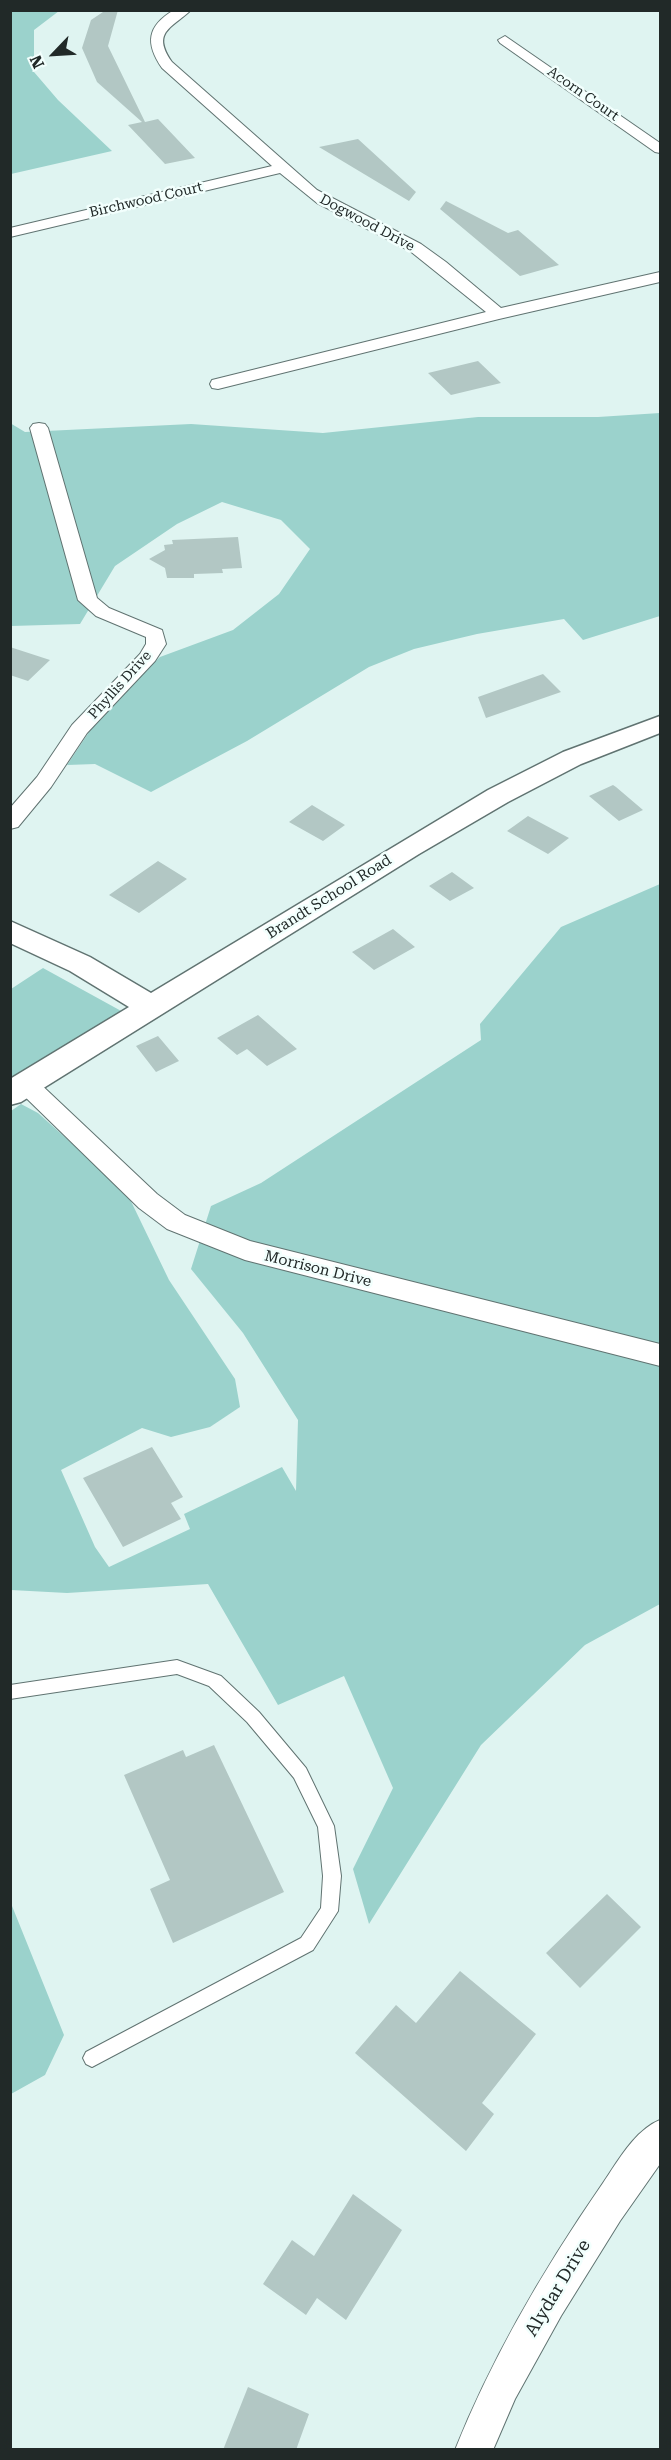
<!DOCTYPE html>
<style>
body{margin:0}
#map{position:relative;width:671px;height:2460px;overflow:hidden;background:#dff4f1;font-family:"Roboto Serif",serif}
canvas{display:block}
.frame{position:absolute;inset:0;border:12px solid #212928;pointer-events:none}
.north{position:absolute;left:24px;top:24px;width:60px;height:60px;-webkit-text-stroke:4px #f2fffd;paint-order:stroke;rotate:245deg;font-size:16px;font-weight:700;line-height:24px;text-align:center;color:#212928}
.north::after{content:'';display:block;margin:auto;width:21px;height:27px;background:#212928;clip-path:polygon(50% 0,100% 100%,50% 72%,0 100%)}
</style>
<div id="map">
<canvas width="671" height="2460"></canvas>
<div class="frame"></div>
<div class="north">N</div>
</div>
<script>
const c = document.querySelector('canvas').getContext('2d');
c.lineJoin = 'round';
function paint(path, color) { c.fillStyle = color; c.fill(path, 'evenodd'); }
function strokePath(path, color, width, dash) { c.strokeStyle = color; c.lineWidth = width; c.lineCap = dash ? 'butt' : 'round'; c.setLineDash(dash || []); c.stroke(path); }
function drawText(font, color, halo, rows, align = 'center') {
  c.font = font + ' "Roboto Serif",serif'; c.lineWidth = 5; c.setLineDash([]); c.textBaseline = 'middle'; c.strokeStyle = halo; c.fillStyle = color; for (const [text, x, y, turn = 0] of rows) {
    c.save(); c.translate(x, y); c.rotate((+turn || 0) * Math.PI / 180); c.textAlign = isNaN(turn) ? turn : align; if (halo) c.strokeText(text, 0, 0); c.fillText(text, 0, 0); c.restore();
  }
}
paint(new Path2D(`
 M10,11H59L34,30V72L58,100L112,151L11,174Z
 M660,413V616L583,640L564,619L477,634L414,649L369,667L247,741L151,792L95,764L67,765L103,711L160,657L233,630L279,594L310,549L281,520L222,502L177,524L115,566L80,624L11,626L10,423L25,432L191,424L323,433L478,417H598Z
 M660,884V1604L585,1645L481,1745L369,1924L353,1869L393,1788L344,1676L278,1705L208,1584L67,1593L11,1590V1111L21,1104L38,1113L127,1193L169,1280L235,1379L240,1407L210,1427L171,1437L142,1428L61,1470L95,1547L109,1567L190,1529L184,1514L282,1467L296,1491L298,1420L243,1333L191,1269L211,1206L261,1183L481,1040L480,1024L561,927Z
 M43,968L123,1012L11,1078V989Z
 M10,1901L64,2035L45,2075L11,2094Z`), '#9bd2cc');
paint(new Path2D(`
 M106,10H118L108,46L145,122L158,119L195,158L165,164L128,125L142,122L97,82L82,48L91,20Z
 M358,139L416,192L409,201L319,147Z
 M446,201L508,233L518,230L559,265L520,276L440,209Z
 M478,361L501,383L451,395L428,373Z
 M238,537L242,568L222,569L223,573L194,574V578H167L165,568L149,559L165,550L164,545L173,544L172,540Z
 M10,647L50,660L28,681L10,675Z
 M543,674L561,692L486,718L478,697Z
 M613,785L616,787L643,810L619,821L589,796Z
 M312,805L345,825L323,841L289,822Z
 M528,816L569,838L548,854L507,831Z
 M158,861L187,879L139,913L109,895Z
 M452,872L474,888L450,901L429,886Z
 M393,929L415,947L374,970L352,952Z
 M258,1015L297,1049L267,1066L247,1049L237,1055L217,1038Z
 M158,1036L179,1061L156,1072L136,1046Z
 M152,1447L183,1497L171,1503L181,1519L123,1547L83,1478Z
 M214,1745L284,1892L173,1943L150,1889L170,1880L124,1775L183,1750L186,1757Z
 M607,1894L641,1927L580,1988L546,1953Z
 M460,1971L536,2034L482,2103L494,2114L466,2151L355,2053L396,2005L416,2023Z
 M353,2194L402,2230L346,2320L317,2298L306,2315L263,2284L292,2240L314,2256Z
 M248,2387L309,2414L296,2450H223Z`), '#b2c7c4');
const lane = new Path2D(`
 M177,1660L221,1676L259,1712L306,1768L334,1826L341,1876L338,1911L313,1950L92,2067L86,2064L83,2058L86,2052L301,1938L321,1908L323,1876L318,1827L294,1778L247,1722L209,1686L177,1674L10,1699V1685Z`);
const street = new Path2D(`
 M174,10H191C172,28 151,32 172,62L317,190L421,244L446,262L501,308L660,272V282L499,319L218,389L212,388L210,384L212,380L486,312L410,251L317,203L280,173L10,237V228L272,166L162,68C145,43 147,26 174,10Z
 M505,36L660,143V153L655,152L500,43L498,40Z
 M39,423L45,424L48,428L97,598L109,608L162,630L166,644L155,661L87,733L51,787L18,827L10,829V808L37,777L72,725L140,654L146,644V637L96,616L78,600L30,428L33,424Z
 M26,1075L34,1078L157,1194L185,1215L250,1241L660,1344V1366L245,1260L167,1229L139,1208L18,1090L14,1084L18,1078Z
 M660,2120V2164L620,2221L561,2316L515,2399L493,2450H455C493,2355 545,2267 603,2183C618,2161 635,2130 660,2120Z`);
const secondary = new Path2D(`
 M660,716V733L581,764L508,802L419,854L21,1102L10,1105V1079L129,1007L70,971L10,943V921L90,957L151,993L488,790L563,752Z`);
strokePath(lane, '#607371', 2);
strokePath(street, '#607371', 2);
strokePath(secondary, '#607371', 3);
paint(lane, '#fff');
paint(street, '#fff');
paint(secondary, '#fff');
drawText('14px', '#212928', '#f2fffd', [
 ["Acorn Court",583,94,35],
 ["Birchwood Court",146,200,-13],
 ["Dogwood Drive",367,223,28],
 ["Phyllis Drive",120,685,-48]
]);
drawText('15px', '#212928', '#f2fffd', [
 ["Brandt School Road",329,897,-32],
 ["Morrison Drive",318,1269,14]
]);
drawText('18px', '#212928', '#f2fffd', [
 ["Alydar Drive",558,2288,-59]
]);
</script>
